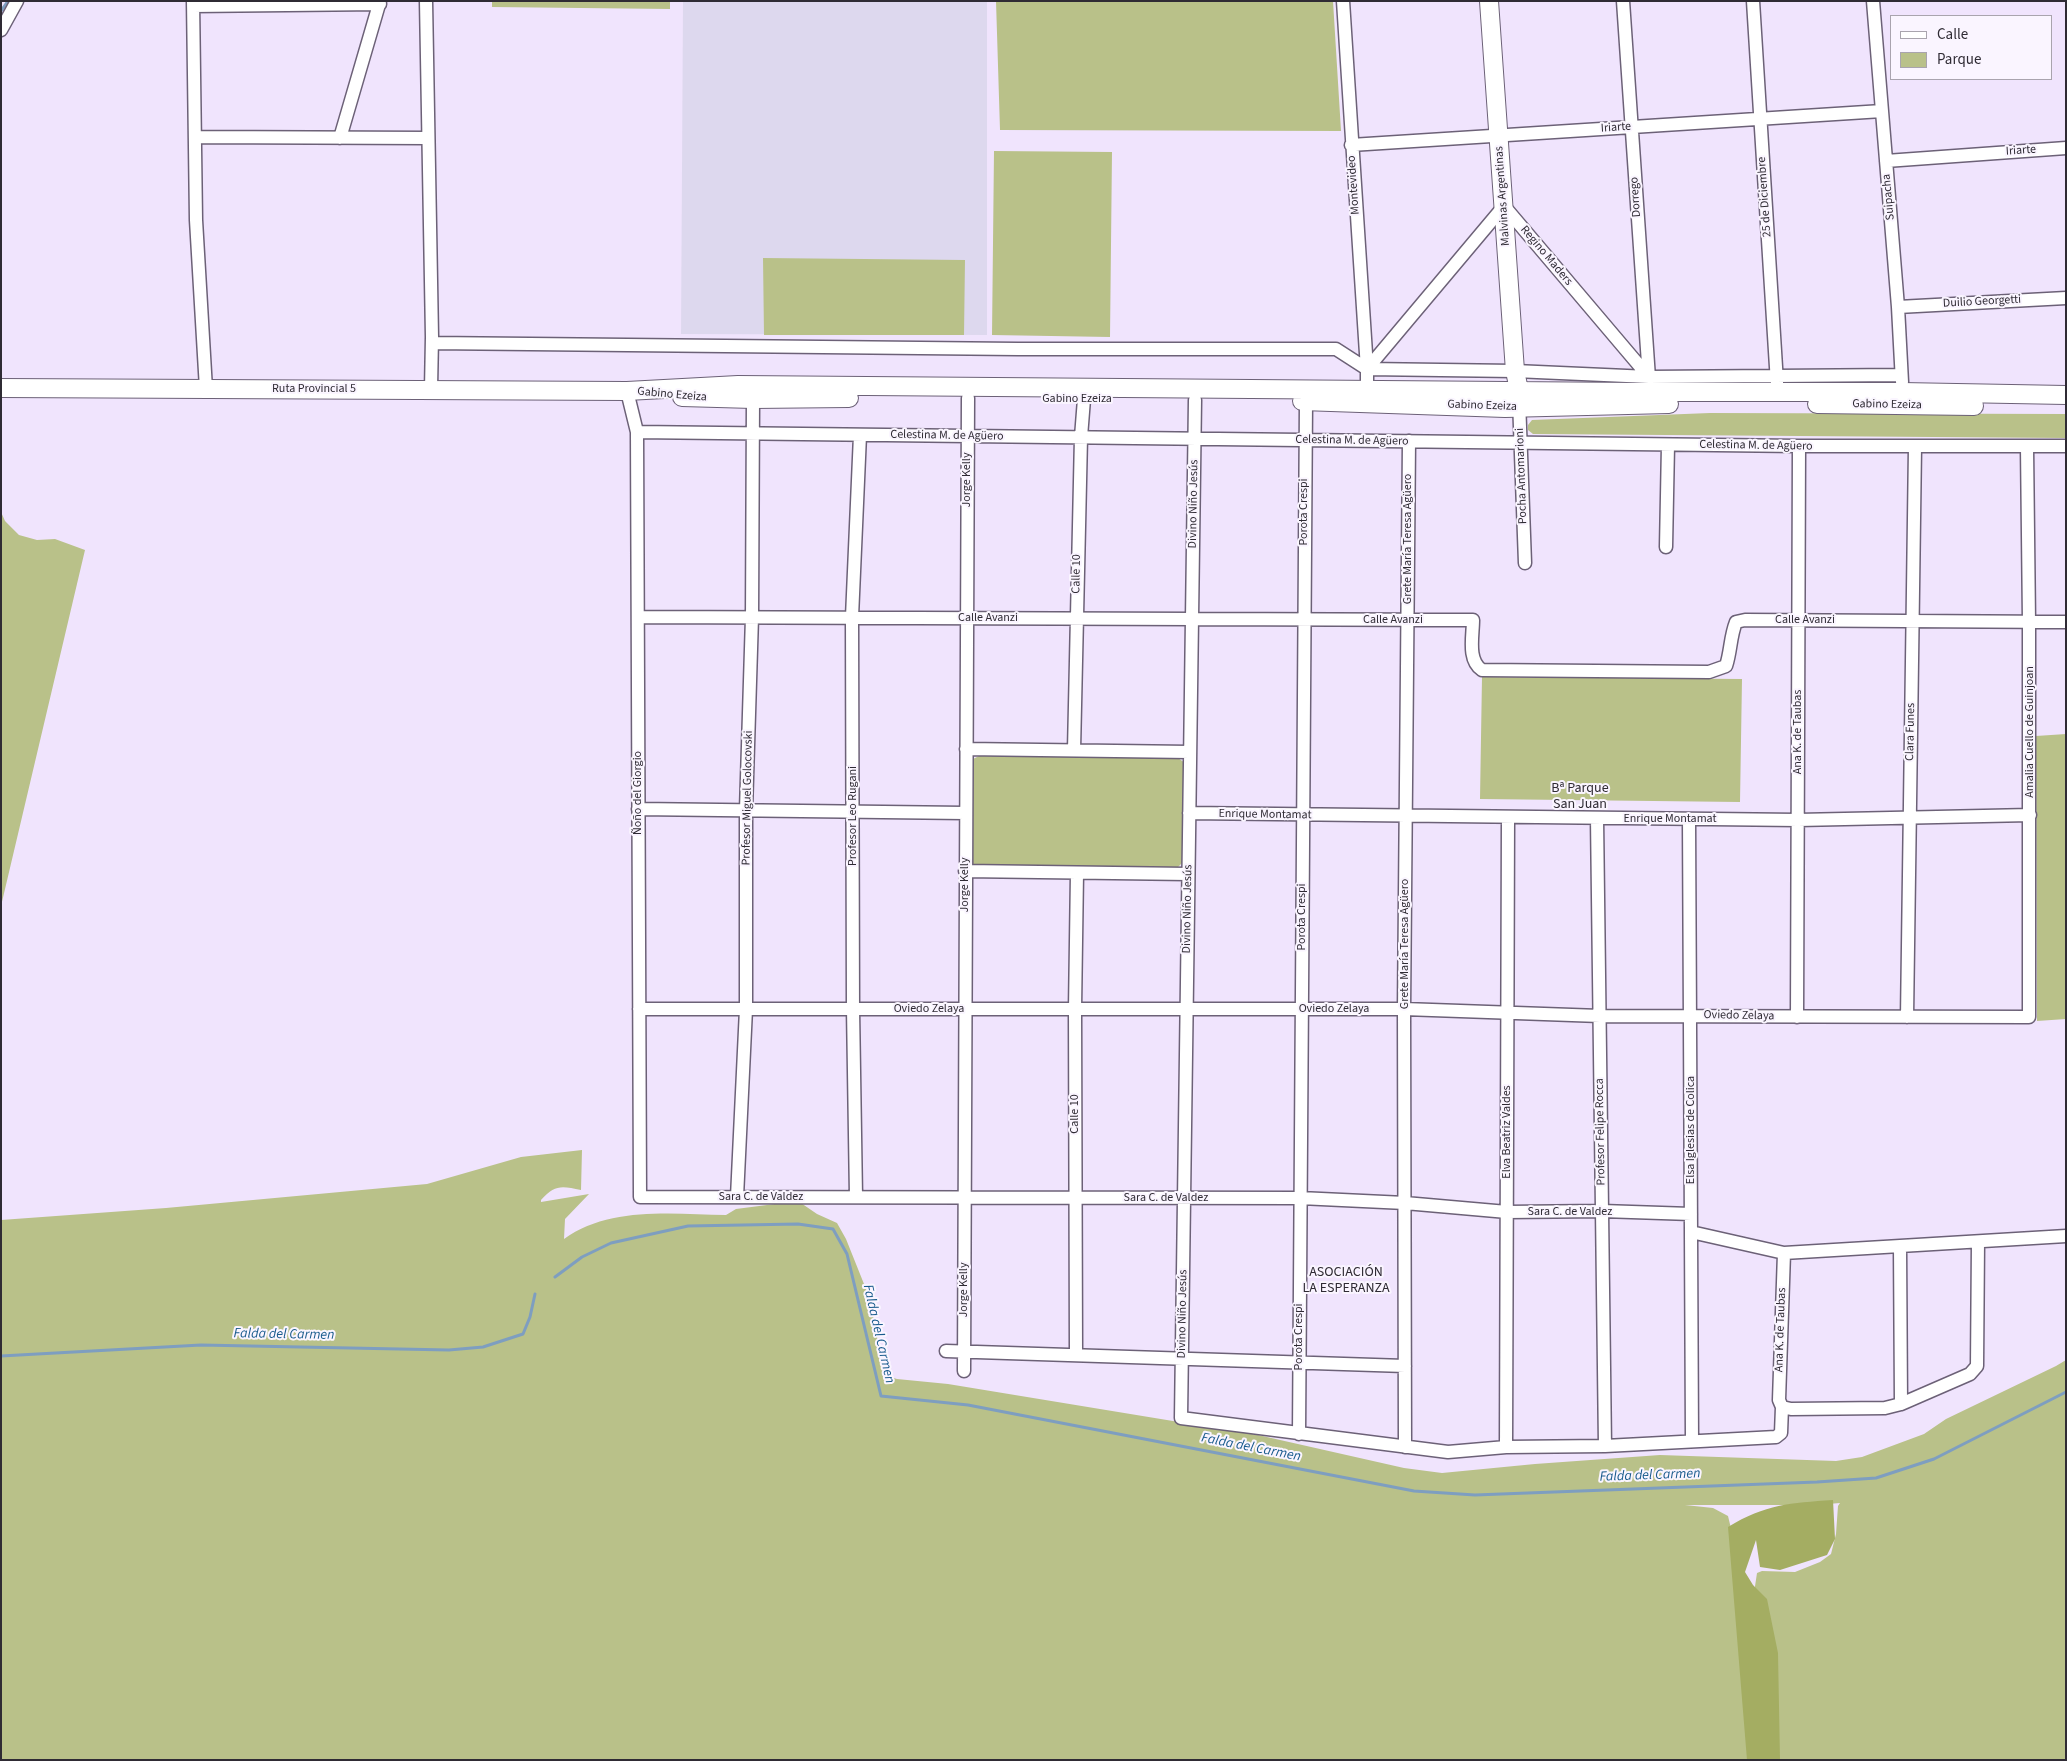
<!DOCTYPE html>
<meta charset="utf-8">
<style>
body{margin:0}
#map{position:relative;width:2067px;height:1761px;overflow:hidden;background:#f0e4fd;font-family:"Source Sans 3",sans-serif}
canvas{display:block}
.frame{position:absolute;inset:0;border:2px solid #2f2b34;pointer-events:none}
.legend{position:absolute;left:1890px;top:15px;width:162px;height:65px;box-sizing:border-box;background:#faf5ff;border:1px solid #a9a4ae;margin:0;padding:6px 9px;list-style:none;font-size:15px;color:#2f2b34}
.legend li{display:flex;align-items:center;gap:10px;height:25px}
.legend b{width:25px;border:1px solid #a9a4ae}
</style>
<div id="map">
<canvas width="2067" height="1761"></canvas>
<div class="frame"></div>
<ul class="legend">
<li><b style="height:6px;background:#fff"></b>Calle</li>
<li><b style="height:14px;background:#b9c189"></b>Parque</li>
</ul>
</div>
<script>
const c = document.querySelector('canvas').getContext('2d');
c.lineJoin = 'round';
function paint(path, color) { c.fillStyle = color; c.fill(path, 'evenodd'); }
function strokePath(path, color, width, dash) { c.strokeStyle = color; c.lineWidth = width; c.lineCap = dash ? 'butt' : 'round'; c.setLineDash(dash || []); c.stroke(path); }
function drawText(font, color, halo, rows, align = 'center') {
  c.font = font + ' "Source Sans 3",sans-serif'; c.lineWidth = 4; c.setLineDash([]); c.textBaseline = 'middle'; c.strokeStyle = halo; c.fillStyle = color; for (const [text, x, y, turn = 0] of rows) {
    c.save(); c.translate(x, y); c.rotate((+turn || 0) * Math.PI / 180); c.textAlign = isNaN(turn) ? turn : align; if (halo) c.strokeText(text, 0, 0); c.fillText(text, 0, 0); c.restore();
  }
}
paint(new Path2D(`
 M683,1H987V335L681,334Z`), '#ddd8ee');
paint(new Path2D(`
 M492,1H670V9L492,7Z
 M996,1H1333L1341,131L1000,130Z
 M994,151L1112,152L1110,337L992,335Z
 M763,258L965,260L964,335H764Z
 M1710,413L2066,414V438L1533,434L1528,430V425L1532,420Z
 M1,512L5,521L19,535L37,540L55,539L85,550L1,906Z
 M1482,677L1742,679L1740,802L1480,799Z
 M2066,734V1019L2037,1021L2036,736Z
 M979,756L1178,758L1185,763L1183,862L1177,868L976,866L972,863L970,765L973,759Z
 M582,1150L581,1190C562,1186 555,1184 541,1200V1202L589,1194L565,1219L564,1239C609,1206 673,1214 726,1215L736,1209L798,1201L817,1214L837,1223L846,1239L870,1299L884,1375L897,1379L948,1384L1258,1435L1404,1468L1442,1473L1535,1464L1660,1455L1836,1461L1862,1457L1924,1434L1946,1419L2056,1366L2066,1360V1760H1774L1754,1593L1757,1573L1762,1571L1795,1572L1820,1562L1831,1554L1836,1534L1838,1506L1840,1503L1816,1505H1685L1713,1508L1728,1516L1734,1541L1752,1760H1V1220L166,1208L427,1184L521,1157Z`), '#b9c189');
paint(new Path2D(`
 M1833,1500L1835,1539L1827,1555L1780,1570L1760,1567L1756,1540L1745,1572L1753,1585L1767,1599L1778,1653L1780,1760H1747L1728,1527C1766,1504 1790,1503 1833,1500Z`), '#a4ad62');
strokePath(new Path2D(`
 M1,11L8,1
 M555,1277L582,1257L611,1243L688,1226L798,1224L833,1229L847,1254L881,1396L968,1405L1414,1491L1475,1495L1817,1482L1876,1478L1934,1459L2066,1392
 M1,1356L201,1345L449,1350L483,1347L523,1334L530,1317L535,1294`), '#7e9ec0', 3);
const street = new Path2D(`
 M193,1L196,220L206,389
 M426,1L432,337L431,389
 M1343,1L1367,369V389
 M1623,1L1649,378
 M1753,1L1777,383
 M1873,1L1898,307L1902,382
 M193,6L380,4
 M1,30L17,1
 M195,137L428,138
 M340,138L380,1
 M1351,145L1882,111
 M1886,161L2066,148
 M1898,307L2066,298
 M432,343L1018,349H1336L1367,369L1515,371L1649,377L1901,375
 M1367,369L1504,206L1649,377
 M627,391L637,432L640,1197L1300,1198L1405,1203L1507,1212L1602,1211L1691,1214
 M1195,400L1181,1418L1448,1452L1506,1447L1605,1446L1776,1437L1781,1433L1782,1407L1779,1400L1784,1253
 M1519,400L1525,563
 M637,432L1799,446H2066
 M1666,547L1668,445
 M638,617L1473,620C1473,636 1467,660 1482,670L1709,672L1726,666C1731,651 1730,637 1736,622L1745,620L2066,622
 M966,749L1190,752
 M1074,750L1081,437L1084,399
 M638,809L965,813
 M1189,813L1798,820L2030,815
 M1597,818L1605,1446
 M1689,819L1692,1441
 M965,871L1188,874
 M639,1009H1404L1600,1016L2029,1017V622L2027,447
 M1797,1017L1799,446
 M1907,1017L1915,447
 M737,1197L746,1009V810L752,617L753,399
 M856,1197L853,1009L852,617L860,435
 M1691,1232L1784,1253L2066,1236
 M946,1351L1405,1366
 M1076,1355L1075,1009L1077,873
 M964,1371L968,398
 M1901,1404L1970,1374L1977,1366L1978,1242
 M1782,1407L1791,1409L1885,1408L1901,1404L1900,1246
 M1299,1434L1306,401
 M1405,1447L1404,1009L1409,441
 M1506,1447L1508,817`);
const secondary = new Path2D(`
 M1489,1L1515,371L1519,390
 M1,388L627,391L738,385L1636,392H1902L2066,395
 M682,397L753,399L849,398
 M1302,401L1505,408L1669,404
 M1817,404L1974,406`);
strokePath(street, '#6c6177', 15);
strokePath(secondary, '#6c6177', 20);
strokePath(street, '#fff', 12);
strokePath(secondary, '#fff', 18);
drawText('12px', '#2f2b34', '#faf5ff', [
 ["Iriarte",1616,128,-4],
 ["Iriarte",2021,151,-4],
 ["Montevideo",1354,185,-94],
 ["Malvinas Argentinas",1503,196,-94],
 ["Dorrego",1636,197,-94],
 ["25 de Diciembre",1765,197,-94],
 ["Suipacha",1889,197,-95],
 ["Regino Maders",1546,256,50],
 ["Duilio Georgetti",1982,302,-3],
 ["Ruta Provincial 5",314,389],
 ["Gabino Ezeiza",672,395,5],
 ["Gabino Ezeiza",1077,399],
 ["Gabino Ezeiza",1887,405,1],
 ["Gabino Ezeiza",1482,406,2],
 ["Celestina M. de Agüero",947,436,1],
 ["Celestina M. de Agüero",1352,441,1],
 ["Celestina M. de Agüero",1756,446,1],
 ["Pocha Antomarioni",1522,476,-92],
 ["Jorge Kelly",967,480,-90],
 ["Divino Niño Jesús",1194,504,-89],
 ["Porota Crespi",1304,512,-90],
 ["Grete María Teresa Agüero",1408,539,-90],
 ["Calle 10",1077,574,-89],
 ["Calle Avanzi",988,618],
 ["Calle Avanzi",1393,620],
 ["Calle Avanzi",1805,620],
 ["Ana K. de Taubas",1798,732,-90],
 ["Clara Funes",1911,732,-89],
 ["Amalia Cuello de Guinjoan",2030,732,-90],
 ["Ñoño del Giorgio",638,793,-90],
 ["Profesor Miguel Golocovski",748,798,-89],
 ["Enrique Montamat",1265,815,1],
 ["Profesor Leo Rugani",853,816,-90],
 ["Enrique Montamat",1670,819],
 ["Jorge Kelly",965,885,-90],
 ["Divino Niño Jesús",1188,909,-89],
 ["Porota Crespi",1302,917,-90],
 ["Grete María Teresa Agüero",1405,944,-90],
 ["Oviedo Zelaya",929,1009],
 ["Oviedo Zelaya",1334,1009],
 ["Oviedo Zelaya",1739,1016,1],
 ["Calle 10",1075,1114,-90],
 ["Elsa Iglesias de Colica",1691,1130,-90],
 ["Elva Beatriz Valdes",1507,1132,-90],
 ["Profesor Felipe Rocca",1601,1132,-91],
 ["Sara C. de Valdez",761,1197],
 ["Sara C. de Valdez",1166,1198],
 ["Sara C. de Valdez",1570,1212],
 ["Jorge Kelly",964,1290,-90],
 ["Divino Niño Jesús",1183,1314,-89],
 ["Ana K. de Taubas",1781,1330,-88],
 ["Porota Crespi",1299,1337,-90]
]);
drawText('14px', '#2f2b34', '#faf5ff', [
 ["Bª Parque",1580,789],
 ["San Juan",1580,805],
 ["ASOCIACIÓN",1346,1273],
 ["LA ESPERANZA",1346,1289]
]);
drawText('italic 14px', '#195b8d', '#faf5ff', [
 ["Falda del Carmen",878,1334,77],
 ["Falda del Carmen",284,1335,1],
 ["Falda del Carmen",1251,1448,11],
 ["Falda del Carmen",1650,1476,-2]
]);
</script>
